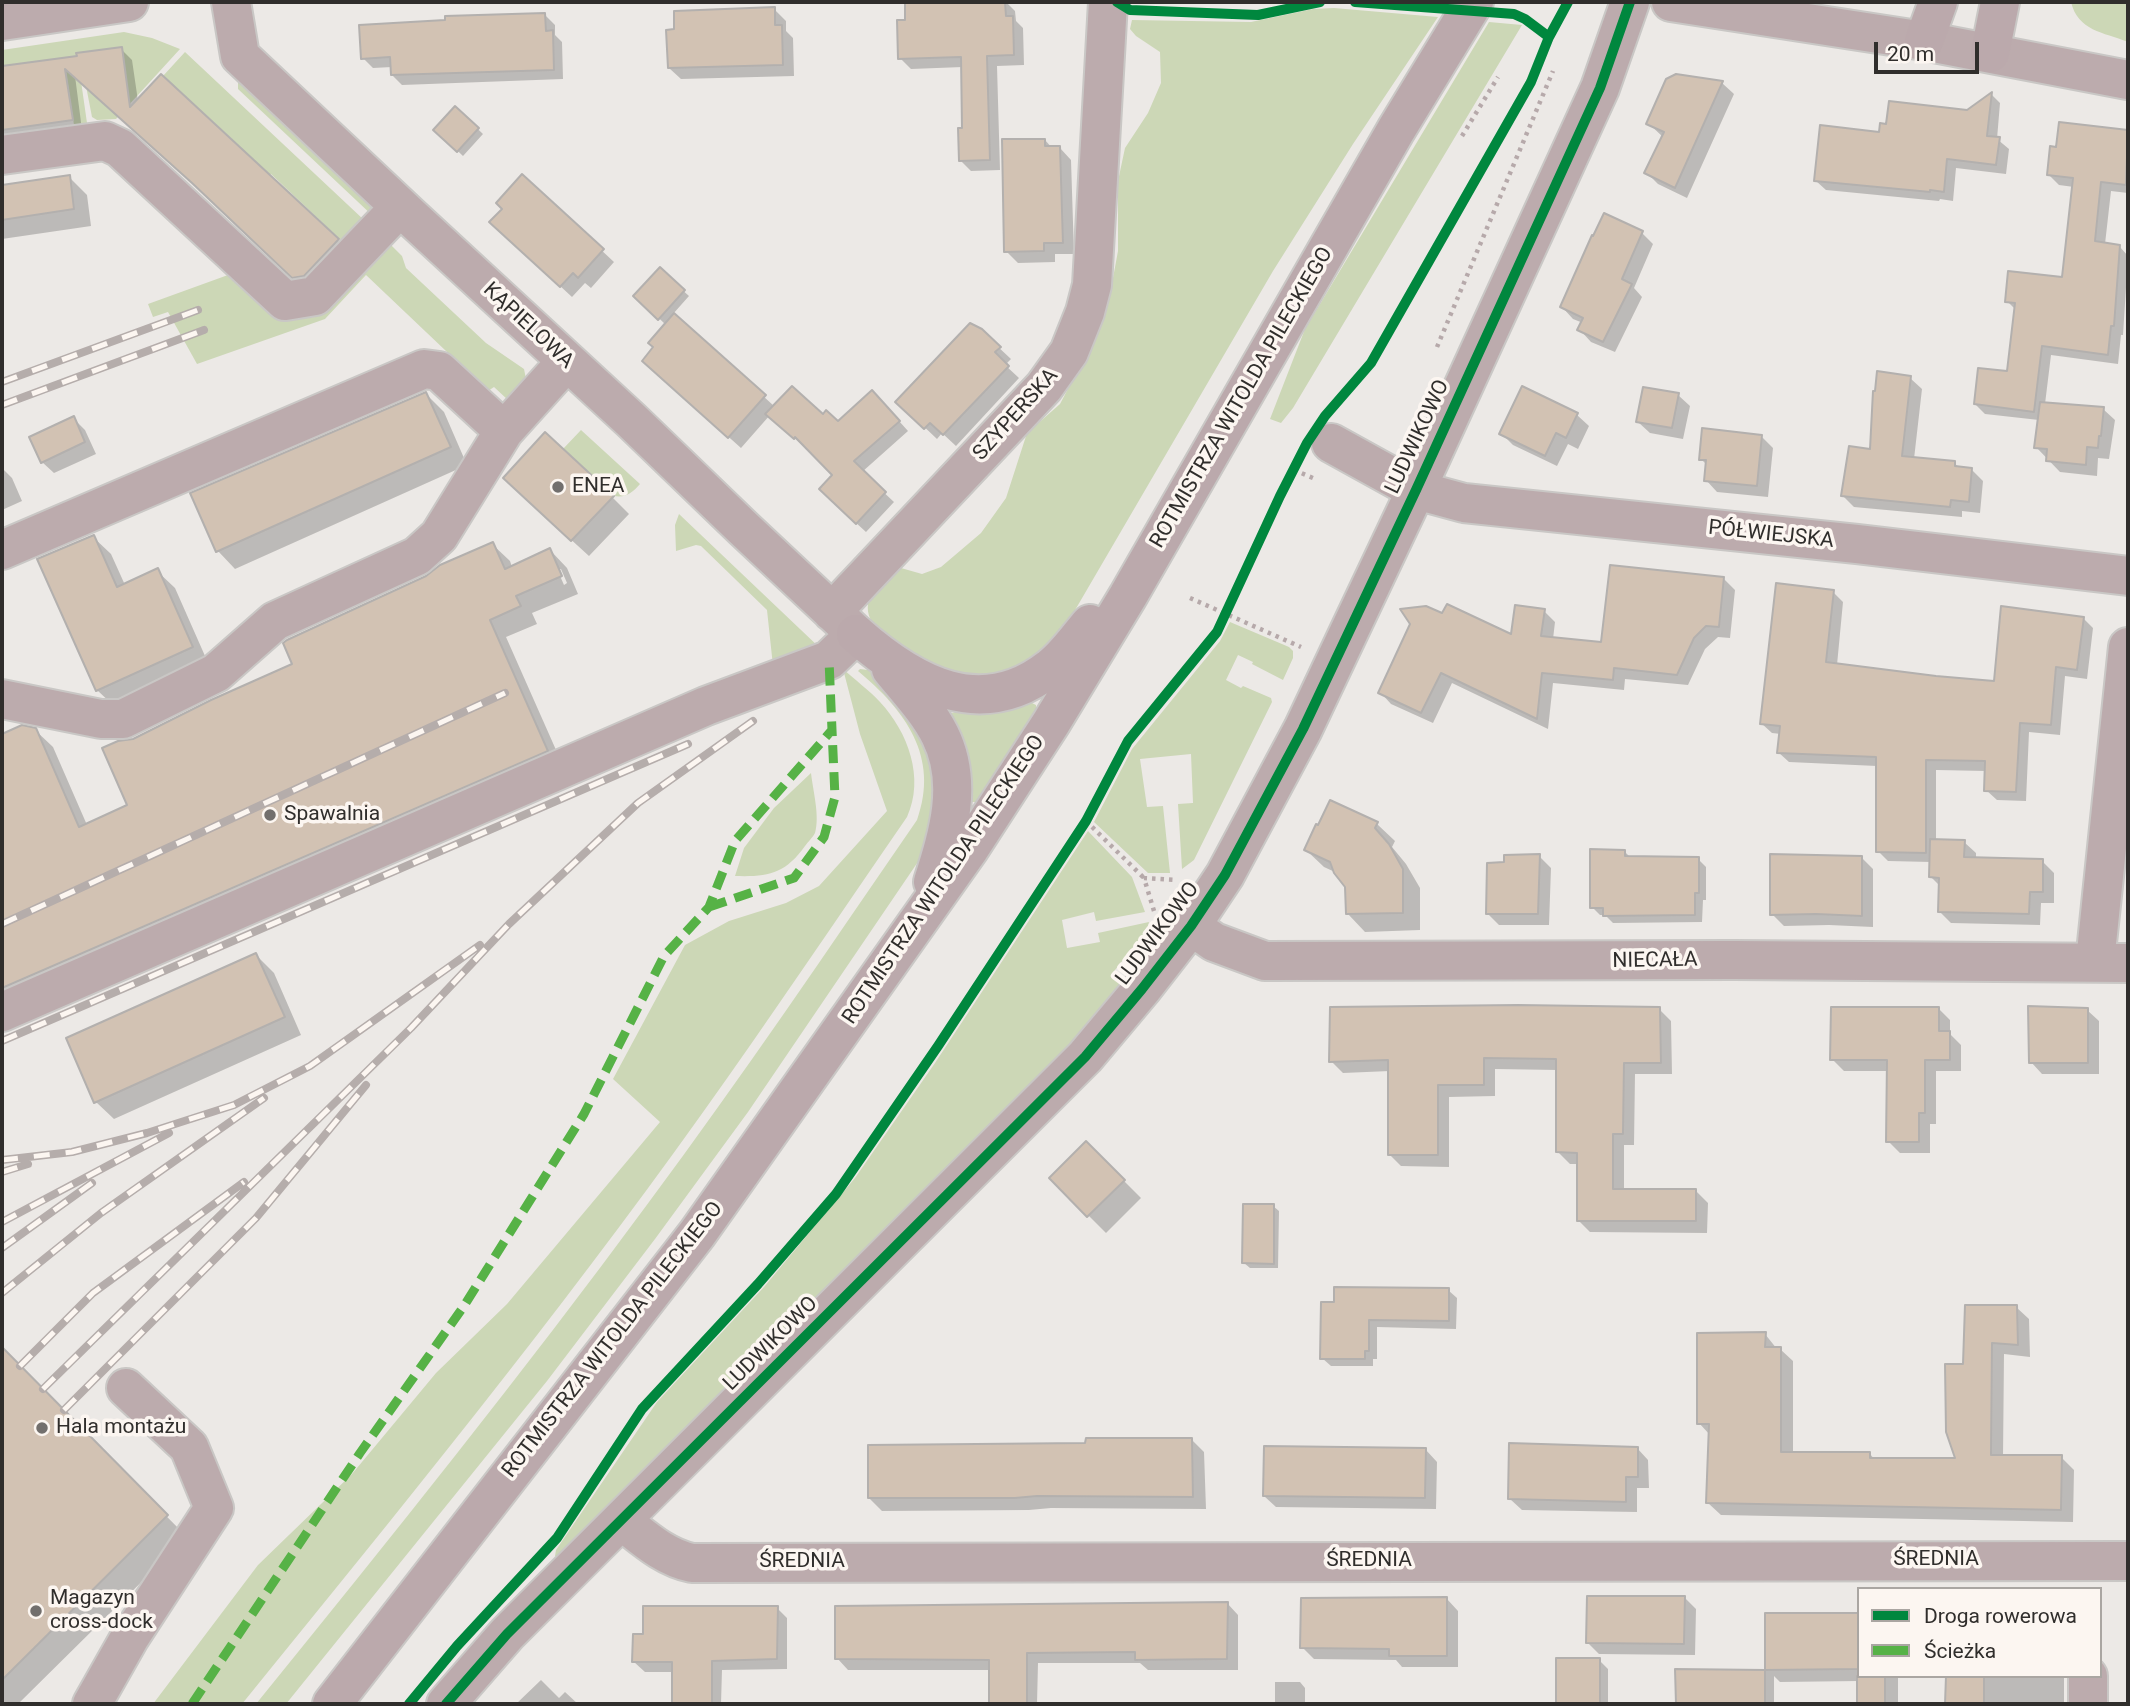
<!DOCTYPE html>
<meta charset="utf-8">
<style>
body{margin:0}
#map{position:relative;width:2130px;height:1706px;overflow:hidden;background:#ece9e6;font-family:Roboto,sans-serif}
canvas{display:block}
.frame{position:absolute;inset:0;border:4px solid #302e2c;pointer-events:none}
.legend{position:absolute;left:1857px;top:1587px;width:245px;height:91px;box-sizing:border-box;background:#fcf6f1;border:2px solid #aaa6a2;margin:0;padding:9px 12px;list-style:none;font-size:21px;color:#302e2c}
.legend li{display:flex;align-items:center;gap:14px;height:35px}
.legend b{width:35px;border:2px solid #aaa6a2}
.scale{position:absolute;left:1874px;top:42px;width:105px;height:32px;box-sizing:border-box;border:4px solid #302e2c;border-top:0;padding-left:9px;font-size:21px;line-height:24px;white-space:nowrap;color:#302e2c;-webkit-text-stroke:5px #fcf6f1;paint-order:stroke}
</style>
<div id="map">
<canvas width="2130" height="1706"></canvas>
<div class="frame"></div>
<ul class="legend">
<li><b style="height:9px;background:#00873e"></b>Droga rowerowa</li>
<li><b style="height:9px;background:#56b246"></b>Ścieżka</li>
</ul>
<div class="scale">20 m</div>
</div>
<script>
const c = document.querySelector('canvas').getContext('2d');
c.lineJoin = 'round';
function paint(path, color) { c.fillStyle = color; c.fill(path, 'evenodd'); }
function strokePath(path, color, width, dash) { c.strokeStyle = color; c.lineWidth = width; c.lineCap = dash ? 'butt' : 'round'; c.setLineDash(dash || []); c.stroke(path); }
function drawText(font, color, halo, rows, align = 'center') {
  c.font = font + ' Roboto,sans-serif'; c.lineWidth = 7; c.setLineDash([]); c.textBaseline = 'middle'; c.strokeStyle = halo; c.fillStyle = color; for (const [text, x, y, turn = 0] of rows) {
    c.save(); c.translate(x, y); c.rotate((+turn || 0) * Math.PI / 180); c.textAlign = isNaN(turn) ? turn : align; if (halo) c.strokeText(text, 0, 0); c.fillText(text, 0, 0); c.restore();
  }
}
paint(new Path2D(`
 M2071,2H2128V42C2103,32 2078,31 2071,2Z
 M1334,8L1438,17L1353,144L1273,271L1057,641L1045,654L984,681L920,666L873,624C858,600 879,583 894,566L922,574L941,567L981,533L1006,498L1027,433L1060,404L1092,343L1108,305L1118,251V181L1125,148L1148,113L1161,83L1160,52L1136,36L1130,29L1132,20L1251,22L1313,9Z
 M1489,22L1522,25L1293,408L1281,423L1270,419L1305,329Z
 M124,32L152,38L180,49L116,119L97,120L92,117L86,86L77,53L87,123L74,125L64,58L2,66V50Z
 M185,52L364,220L345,244L271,174L258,187L220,153L232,139L163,76Z
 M238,82L373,207L374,217L238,89Z
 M387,241L402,256L406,268L486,343L524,369L526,379L508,400L494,387L488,391L486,389L366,275L325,319L197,364L168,312L153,317L148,304L228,275L278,320L315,317Z
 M581,430L640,484C632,493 626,498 614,496L563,449Z
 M679,514L821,649L773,666L767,610L701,546L696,545L676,551L675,525Z
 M1230,622L1289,647L1293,651V658L1283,680L1252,664L1253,662L1238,655L1226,680L1241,688L1243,686L1271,698L1272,702L1194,860L1182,869L1178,804L1193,803L1191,754L1140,759L1147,807L1163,806L1170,873H1148L1094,822L1132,749L1220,641Z
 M843,669C855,680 869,690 880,702C908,732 925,778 907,817C838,917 771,1017 701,1115C556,1318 399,1511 242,1704H153L258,1565L352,1474L436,1373L507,1304L660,1122L613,1079L685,945L729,921L786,903L819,886L887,811L860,734Z
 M860,669L868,670L887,686L917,719L938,783L924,853L748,1112L655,1239L547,1381L286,1704H256C390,1539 523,1373 649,1202C742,1077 829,948 917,820C940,757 905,710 858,671Z
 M1030,702L1036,705V710L977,802H969L949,714C959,709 972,714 983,713C999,712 1015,708 1030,702Z
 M811,773C813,791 820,816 815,833C813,837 808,842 805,846C785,874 768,877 735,876L744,848L774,808Z
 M1088,831L1132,877L1145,912L1096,921L1094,912L1062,920L1067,948L1100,942L1098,933L1149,922L1147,930L1111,975L1123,986L1092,1022L1039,1076L593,1520L557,1556H555L556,1550L657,1402L764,1287L855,1178L935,1063Z`), '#ccd7b6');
paint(new Path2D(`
 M961,2H1006L1015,11L1016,21L1023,28L1024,65L997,66L1000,170L971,171L961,161L964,130L963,67L911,69L900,58L907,22V4Z
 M774,9L786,21V31L793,38L794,76L681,79L669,68Z
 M545,15L555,25V35L562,42L563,79L402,85L392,75V67L373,68L363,58Z
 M121,49L132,60L138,101L161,76L349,251L304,288L205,194L75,76L82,130L2,142V68L79,58Z
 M1677,76L1722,83L1734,94L1687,198L1658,184L1646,172L1663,137L1648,123Z
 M1991,94L2000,103L1997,139L2009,149L2006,174L1956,168L1953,201L1940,199L1939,201L1826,190L1816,181L1881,134L1968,112Z
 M456,108L483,134L463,156L436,130Z
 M2060,124L2128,132V193L2111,191L2105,244L2120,247L2128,256L2123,335H2121L2118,364L2051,355L2045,404L2103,409L2115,420L2109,459L2098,458L2097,476L2060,472L2036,447L2039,420L1985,414L1975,404L2009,373L2016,310L2007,301L2064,279L2074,187L2059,185L2049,175L2058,149Z
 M1045,140L1052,148H1060L1071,160L1074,254H1055V262L1018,263L1006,251Z
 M522,176L614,262L591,288L585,283L572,297L503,233L504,209Z
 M69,177L87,195L91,226L2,239V186Z
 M1642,233L1653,244L1634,288L1642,297L1615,352L1591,342L1580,330L1583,323L1573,319L1562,307Z
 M660,270L689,296L673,314L774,406L823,416L838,423L881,401L908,431L862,472L894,502L866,532L830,499L835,475L805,445L804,447L770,415L741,448L656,372L655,348L666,325L636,296Z
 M980,330L1011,359L1005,365L1019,378L956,446L942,433L937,439L898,402Z
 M1910,378L1922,389L1914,459L1954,463L1960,468L1972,470L1983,481L1980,513L1962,511V517L1854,507L1842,495L1871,451Z
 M1522,389L1577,415L1589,426L1578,449L1568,444L1557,466L1513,445L1501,433Z
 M426,394L444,412L467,465L235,569L218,551Z
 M1678,395L1690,406L1683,439L1650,433L1638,422Z
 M73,418L85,430L96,454L54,473L42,462Z
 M1761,436L1773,448L1768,497L1717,492L1706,480L1707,465L1701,459Z
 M2,468L12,478L22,501L2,510Z
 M521,494L612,497L629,514L589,556Z
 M93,537L111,554L125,585L157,571L175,588L209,665L115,707L97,690Z
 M492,544L510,561L512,567L550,550L567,568L578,594L532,613L537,624L506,637L564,768L2,1016V736L22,727L35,730L53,747L87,825L130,806L133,740L295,665L427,577ZM557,569H561L567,583L564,585Z
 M1724,579L1735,590L1730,638L1718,637L1705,649L1688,685L1625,679L1624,690L1553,683L1548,729L1452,683L1433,723L1391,704L1380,692L1443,615L1513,636L1544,611L1555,622L1553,639L1602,644Z
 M1833,592L1843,602L1837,665L1995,683L2083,618L2093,628L2087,679L2065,676L2060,735L2029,732L2026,801L1997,800L1986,790V771L1936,770V841L1964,842L1976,853V859L2042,861L2054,873V903H2041L2040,925L1951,923L1939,911L1940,886L1931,877V862L1888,861L1878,851L1877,766L1789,762L1778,752L1781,734L1772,733L1761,723Z
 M1377,824L1395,841L1392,847L1406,864L1420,888V930L1365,932L1348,914L1347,886L1337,873L1324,867L1306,850Z
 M1624,851L1631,858L1698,859L1706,867V900H1703L1702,922L1613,923L1605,915H1600L1592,907Z
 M1539,856L1551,868L1549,925H1499L1488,914L1506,864Z
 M1861,857L1873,869V927L1829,925L1784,926L1772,914Z
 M256,955L274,973L301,1035L114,1119L96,1102Z
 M1938,1008L1950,1020V1034L1961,1045V1071H1936V1124H1930V1153H1900L1888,1141V1071H1844L1832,1059Z
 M1659,1009L1671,1021L1672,1074H1635L1634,1145H1624V1190L1696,1191L1708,1203L1707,1233L1590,1232L1578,1220V1164H1570L1558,1152V1070L1495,1069V1096L1449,1097V1167L1401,1166L1389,1154L1390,1071L1343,1073L1331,1061Z
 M2087,1010L2099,1021V1074H2042L2031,1062Z
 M1086,1143L1141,1198L1106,1233L1051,1178Z
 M1273,1206L1279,1211L1278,1268H1250L1244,1263Z
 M1448,1290L1457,1298L1456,1329L1377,1327V1359H1373V1366H1331L1322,1358L1323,1304Z
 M2016,1307L2029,1319L2030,1357L2004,1354L2003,1457H2061L2074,1470L2073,1522L1721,1515L1708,1503L1710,1435L1699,1423L1765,1334L1777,1349H1780L1793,1361V1453L1870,1454L1875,1460H1958L1965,1365Z
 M2,1350L187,1537L18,1704H2Z
 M1191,1439L1204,1452L1206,1509L1051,1508L1029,1510L882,1511L869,1498L1086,1445Z
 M1637,1448L1648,1460L1649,1488H1637V1512L1522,1510L1510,1499Z
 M1426,1450L1437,1462L1436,1509L1276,1507L1264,1496Z
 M1684,1597L1696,1609L1695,1655L1599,1654L1588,1643Z
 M1447,1599L1458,1611V1667H1402L1396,1660L1314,1659L1302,1647Z
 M1227,1603L1238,1615V1670H1148L1140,1663H1038L1037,1704H1001V1670H848L837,1658Z
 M777,1608L787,1618V1669L722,1670L721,1704H673V1672H645L634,1662L644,1635Z
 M1767,1614H1859V1676H1898V1704H1859V1681L1780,1682L1774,1676V1704H1677V1671H1767Z
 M1558,1660H1599L1608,1669V1704H1558Z
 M1947,1676H2064V1704H1947Z
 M541,1680L559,1698L565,1692L578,1704H516Z
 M1275,1682H1300L1305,1688V1704H1275Z`), '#0003');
const building = new Path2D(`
 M905,2H1005L1006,16H1013L1014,55L987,56L990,160L959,161L958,128H962L961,57L898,59L897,20H905Z
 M775,7V25H782L783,65L668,68L666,30L674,29V11Z
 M545,13L546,31L553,30L554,70L391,75L390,57L361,59L359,25L445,20V16Z
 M122,47L130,107L161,74L339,239L304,276L292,278L192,183L65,69L73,120L2,130V66L77,56L76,53Z
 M1676,74L1723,81L1675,188L1644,173L1664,132L1646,124L1666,79Z
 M1992,92L1987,136L2000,137L1996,165L1947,159L1944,192L1930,190V192L1814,181L1820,125L1879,132L1880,123L1886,124L1889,101L1967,110Z
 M455,106L479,128L457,152L433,130Z
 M2059,122L2128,130L2126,185L2101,182L2095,241L2120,245L2114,326H2111L2108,355L2042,346L2034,412L1974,404L1978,368L2007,371L2015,303L2005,302L2008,271L2062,277L2073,178L2047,175L2050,146L2056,147Z
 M1002,139H1045V146H1060L1063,243H1044V251L1004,252Z
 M522,174L604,249L578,278L573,273L560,287L489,222L502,209L496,203Z
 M70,175L74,209L2,220V185Z
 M1604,213L1643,231L1622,279L1632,284L1603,342L1577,330L1583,318L1560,307L1592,235L1593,236Z
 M660,267L685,290L658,320L633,296Z
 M674,313L766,395L728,438L642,361L653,347L648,343Z
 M970,323L982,329L1001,347L995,352L1009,366L943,435L930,423L924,429L895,402Z
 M1877,371L1911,376L1902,456L1955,461V466L1972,468L1969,502L1951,500L1950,507L1841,496L1849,446L1870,449L1873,391H1875Z
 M792,386L823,414L826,410L838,421L872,390L900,421L854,461L886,492L856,524L819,489L832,475L795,437L794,439L765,414Z
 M1522,386L1578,413L1566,438L1556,433L1545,456L1499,434Z
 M1643,387L1679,393L1672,428L1636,422Z
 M426,392L451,447L216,552L190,493Z
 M2040,402L2104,407L2101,436H2099L2098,448L2087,447L2086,465L2046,461L2047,449L2034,448Z
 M74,416L85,442L41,463L29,437Z
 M1702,428L1762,435L1757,486L1704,481L1706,460H1699Z
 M545,432L614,496L571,541L503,478Z
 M94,535L117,587L158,568L193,647L96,691L37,559Z
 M493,542L505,569L550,548L562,576L516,596L521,606L490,620L548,751L2,988V734L22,725L36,728L79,827L127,805L102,748L118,741L133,739L211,700L292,664L283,643L287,640L426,576L440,565Z
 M1610,565L1724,577L1719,627L1706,626L1694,638L1677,675L1614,668L1613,680L1542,673L1537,719L1441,673L1421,713L1378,693L1410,624L1400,609L1426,606L1442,613L1447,604L1511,634L1515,605L1545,609L1541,636L1601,642Z
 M1776,583L1834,590L1826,662L1936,676L1994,681L2001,606L2084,617L2077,670L2056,667L2051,725L2020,723L2016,792L1984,791L1985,761L1926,760V853L1876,852V757L1777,753L1780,726L1760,724Z
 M1330,800L1378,822L1375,828L1389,844L1403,869V913L1346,914L1345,887L1334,873L1330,862L1304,850L1316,824L1318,825Z
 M1930,839L1965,840L1964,857L2043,859V892H2030L2029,914L1938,912L1939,878L1929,877Z
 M1590,849L1625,850V856L1699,857V893H1695V915L1603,916V908H1590Z
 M1540,854L1538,914H1486L1487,863L1504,862V855Z
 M1770,854L1862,856V916L1816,914L1770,915Z
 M256,953L285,1017L94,1103L66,1038Z
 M1518,1005L1660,1007L1661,1063H1624L1623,1134H1613V1189H1696V1221H1577V1153L1556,1152V1059L1484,1058V1085H1438V1155H1388V1060L1329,1062L1330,1007Z
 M2028,1006L2088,1008V1063H2029Z
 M1831,1007H1939V1031H1950V1060H1925V1113H1919V1142H1886L1887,1060H1830Z
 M1086,1141L1125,1180L1087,1217L1049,1178Z
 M1243,1204H1274V1264L1242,1263Z
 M1334,1287L1449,1288V1321L1369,1320V1351H1365V1359H1320L1321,1302H1334Z
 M1965,1305H2017L2018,1345L1992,1343L1991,1455H2062L2061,1510L1706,1503L1709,1424H1697V1333L1766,1332L1765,1347H1781V1452H1870V1458H1955L1946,1432L1945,1364H1963Z
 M2,1347L168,1515L2,1680Z
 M1086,1438H1192L1193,1497L1037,1496L1015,1498H868V1445L1085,1443Z
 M1509,1443L1638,1447V1477H1626V1502L1508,1499Z
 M1264,1446L1426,1448L1425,1498L1263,1496Z
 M1587,1596H1685L1684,1644L1586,1643Z
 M1447,1597V1656H1389V1649L1300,1648L1301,1598Z
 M1228,1602L1227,1659L1135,1660V1652L1027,1653V1704H989V1660L835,1659V1606Z
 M643,1606H778L777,1659L712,1661V1704H672V1662H632L633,1634H643Z
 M1765,1613H1859V1669L1765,1670Z
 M1556,1658H1600V1704H1556Z
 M1675,1669L1765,1670V1704H1676Z
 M1857,1676H1885V1704H1857Z
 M1946,1676H1984V1704H1945Z`);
paint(building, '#d2c2b3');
strokePath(building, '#b3b0ae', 2);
const minor = new Path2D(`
 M1671,2L1924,41L2128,80
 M2,21L129,2
 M2,155L105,141L120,148L285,301L315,296L400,207
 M1331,443L1416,490L1464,503L1857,544L2128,576
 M2,550L424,369L439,371L504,431
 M832,612L1044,387L1069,352L1085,312L1092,285L1108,2
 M2,699L101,719H123L216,673L275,621L417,556L439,536L504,431L567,361
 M1191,926L1214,942L1265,961L1734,960L2128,963
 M2095,962L2128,647
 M2,1012L706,706L829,660L856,634L743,528L631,420L410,216L240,56L231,2
 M622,1521C644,1538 664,1557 692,1563L2128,1561
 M92,1704L130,1637L214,1508L189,1447L126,1388
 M446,1704L507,1634L1085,1057L1142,989L1191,926L1225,875L1303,729L1416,490L1600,88L1630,2
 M2088,1704V1676`);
const major = new Path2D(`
 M1924,41L1938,2
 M1990,53L2000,2
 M856,634C913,684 981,722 1050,668C1065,657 1077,639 1090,624
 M891,669C908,690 928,711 940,735C964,783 948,834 933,882
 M332,1704L697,1234L970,848L1051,723L1128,596L1396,130L1474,2`);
strokePath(minor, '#c9c7c5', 42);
strokePath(major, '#c9c7c5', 42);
strokePath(new Path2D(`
 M1462,136L1498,77
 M1437,347L1553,71
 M1294,470L1313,478
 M1190,598L1301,647
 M1086,821L1144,878
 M1154,911L1144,878L1177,880`), '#b6a9aa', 4.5, [3.5, 5]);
strokePath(minor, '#bcabad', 38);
strokePath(major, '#bba9ac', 38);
const rail = new Path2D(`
 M2,382L198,310
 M2,405L204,330
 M2,924L505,693
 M2,1041L688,744
 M2,1160L72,1152L147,1133L234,1105L310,1066L480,945
 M2,1172L28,1164
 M2,1222L169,1133
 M2,1248L92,1183
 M2,1293L101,1213L264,1098
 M20,1366L93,1293L244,1182
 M43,1389L411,1028L509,924L638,803L753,721
 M64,1410L256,1218L366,1085`);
strokePath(rail, '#b5adab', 8);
strokePath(rail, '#fcf6f1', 5, [16]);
strokePath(new Path2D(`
 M709,907L794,878L824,837L835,797L832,730
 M192,1704L360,1453L464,1306L584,1114L664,956L709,907L735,841L832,730L829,660`), '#56b246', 9, [18, 9]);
strokePath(new Path2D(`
 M1117,2L1130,10L1258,15L1320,2
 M1355,2L1514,14L1525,19L1549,37
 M409,1704L457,1646L557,1538L642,1409L758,1284L836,1194L938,1046L1086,821L1128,741L1217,632L1280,496L1307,443L1325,416L1371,363L1531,82L1549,37L1568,2
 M446,1704L507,1634L1085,1057L1142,989L1191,926L1225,875L1303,729L1416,490L1600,88L1630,2`), '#00873e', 10);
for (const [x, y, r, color] of [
 [558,487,7,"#726f6d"],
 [270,815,7,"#726f6d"],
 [42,1428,7,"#726f6d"],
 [36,1611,7,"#726f6d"]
]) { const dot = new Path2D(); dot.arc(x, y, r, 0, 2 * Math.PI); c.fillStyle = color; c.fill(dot); strokePath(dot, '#fcf6f1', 2.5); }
drawText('21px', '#302e2c', '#fcf6f1', [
 ["KĄPIELOWA",528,326,43],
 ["ROTMISTRZA WITOLDA PILECKIEGO",1242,398,-60],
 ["SZYPERSKA",1016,415,-48],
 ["LUDWIKOWO",1418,437,-65],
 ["PÓŁWIEJSKA",1771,535,6],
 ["ROTMISTRZA WITOLDA PILECKIEGO",944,880,-56],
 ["LUDWIKOWO",1158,934,-53],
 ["NIECAŁA",1655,961,-1],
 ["ROTMISTRZA WITOLDA PILECKIEGO",613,1340,-52],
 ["LUDWIKOWO",771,1344,-45],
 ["ŚREDNIA",1936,1560],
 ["ŚREDNIA",1369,1561],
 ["ŚREDNIA",802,1562]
]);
drawText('21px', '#302e2c', '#fcf6f1', [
 ["ENEA",572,487],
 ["Spawalnia",284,815],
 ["Hala montażu",56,1428],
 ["Magazyn",50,1599],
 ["cross-dock",50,1623]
], 'left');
</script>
